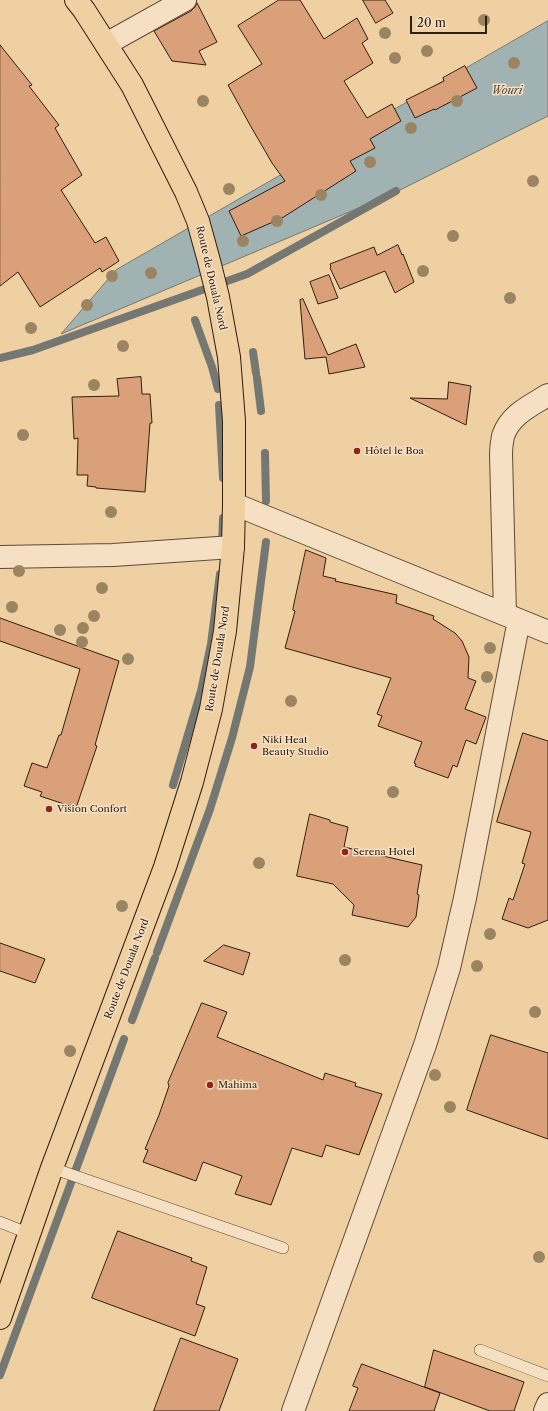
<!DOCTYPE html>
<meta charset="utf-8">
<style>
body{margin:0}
#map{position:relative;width:548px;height:1411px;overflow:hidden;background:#efd0a2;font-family:"Libre Caslon Text",serif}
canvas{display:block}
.scale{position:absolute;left:410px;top:16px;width:77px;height:18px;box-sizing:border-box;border:2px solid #311e12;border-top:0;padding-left:5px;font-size:12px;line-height:14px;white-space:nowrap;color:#311e12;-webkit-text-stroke:3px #f5e0c3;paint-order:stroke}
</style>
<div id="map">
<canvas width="548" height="1411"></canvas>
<div class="scale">20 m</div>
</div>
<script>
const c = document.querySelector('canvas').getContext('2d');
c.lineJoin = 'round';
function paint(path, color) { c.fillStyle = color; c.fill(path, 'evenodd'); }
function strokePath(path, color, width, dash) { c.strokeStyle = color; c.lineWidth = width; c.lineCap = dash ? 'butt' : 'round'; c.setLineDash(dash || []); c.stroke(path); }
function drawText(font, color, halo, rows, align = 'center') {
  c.font = font + ' "Libre Caslon Text",serif'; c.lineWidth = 3; c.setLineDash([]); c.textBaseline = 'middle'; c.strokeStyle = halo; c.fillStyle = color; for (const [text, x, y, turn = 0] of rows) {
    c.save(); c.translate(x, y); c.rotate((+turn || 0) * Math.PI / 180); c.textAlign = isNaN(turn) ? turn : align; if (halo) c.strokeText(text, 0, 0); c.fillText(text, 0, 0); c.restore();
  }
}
const water = new Path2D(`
 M548,21V116L394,193L61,334L116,270Z`);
paint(water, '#a0b3b2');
strokePath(water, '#747772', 1);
strokePath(new Path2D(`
 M195,320L212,367L218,389
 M253,352L256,373
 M0,358L33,350L247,274L396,191
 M257,378L261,411
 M219,405L223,478
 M265,453L266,501
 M222,546L223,518
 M173,785L201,691L211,644L220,574
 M157,952L210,809L232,738L250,667L266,542
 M132,1020L155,958
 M0,1375L124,1039`), '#747772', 8);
const building = new Path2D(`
 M279,0H300L324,39L357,18L368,39L362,43L373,63L344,81L367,118L392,104L401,121L370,139L375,148L350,161L356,171L282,218L241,236L229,211L285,181L272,163L250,125L228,85L262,64L238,26Z
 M363,0H385L393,13L376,23Z
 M197,3L217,42L199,51L206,65L172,61L154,31L191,11L195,7Z
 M0,45L32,85L29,86L59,125L55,128L82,175L61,190L95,243L106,237L119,261L102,272L100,268L40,307L18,272L0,286Z
 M465,66L477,88L435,110L434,109L415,118L406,100L444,81L443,78Z
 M398,245L402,255L403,254L414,282L395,293L385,271L340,289L330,268L331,267L330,264L374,247L377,255Z
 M329,275L338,298L318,304L310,282Z
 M303,299L328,355L356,344L365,367L329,374L326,357L305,359L300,300Z
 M141,377L142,394H150L152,423H150L145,492L96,488V487L87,486L88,475H77L78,438L74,439L72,397L119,396L117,379Z
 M449,382L471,386L466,425L410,398L447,399Z
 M306,550L326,558L323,576L336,579L335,581L397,595L396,603L434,616L433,619L455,633L462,641L469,657L468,678L476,681L465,709L486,717L476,744L466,740L457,767L453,765L448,778L415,766L416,764L414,763L422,742L378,726L382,716L377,714L391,678L285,648L295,611L293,610Z
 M0,618L119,661L95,745L97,746L76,808L40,796L42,792L24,786L32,763L47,768L59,735H61L80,669L0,641Z
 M523,733L548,741V920L528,928L502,919L509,898L513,900L525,864L522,863L531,832L497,822Z
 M310,814L330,820V822L348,827L344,847L422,865L417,894L419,895L416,917L408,927L352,915L354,905L333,884L297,876Z
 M0,943L45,959L35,983L0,971Z
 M224,945L250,953L243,975L204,961Z
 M202,1003L227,1012L217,1037L323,1080L325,1073L356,1083L355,1086L382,1094L359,1155L326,1145L322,1157L292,1148L271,1205L235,1194L242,1176L203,1162L196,1181L143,1162L148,1150L145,1149L159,1115L169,1086L168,1083Z
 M491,1035L548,1053V1139L467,1110Z
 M118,1231L192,1258L191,1261L207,1267L196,1304L205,1307L195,1336L92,1298Z
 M181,1338L238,1359L219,1411H154Z
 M434,1350L524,1382L514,1411H490L425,1387Z
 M362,1364L440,1393L434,1411H349L358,1388L353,1386Z`);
paint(building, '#daa07a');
strokePath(building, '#311e12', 1);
const lane = new Path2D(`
 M52,1168L283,1248
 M0,1222L30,1234
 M480,1350L548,1376`);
const street = new Path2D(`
 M106,44L185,0
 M234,504L548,632
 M0,557L113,555L233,547
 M505,614L501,454C501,448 502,441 503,436C510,415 530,406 548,395
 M293,1411L425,1045L449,968L465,898L519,620
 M545,1411L548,1404`);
const primary = new Path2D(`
 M0,1318L52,1168L165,867L192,782L211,709L225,631L233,547L234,504V421L229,357L218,297L209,261L198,221L186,192L132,85L84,10L76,0`);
strokePath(lane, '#604a36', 12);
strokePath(street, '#604a36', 24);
strokePath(primary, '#311e12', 24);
strokePath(lane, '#f5e0c3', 11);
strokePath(street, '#f5e0c3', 22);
strokePath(primary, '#efd0a2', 22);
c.fillStyle = '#9a8462';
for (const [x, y] of [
 [484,20],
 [385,33],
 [427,51],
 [395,58],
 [514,63],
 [203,101],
 [457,101],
 [411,128],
 [370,162],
 [533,181],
 [229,189],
 [321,195],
 [277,221],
 [453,236],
 [243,241],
 [423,271],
 [151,273],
 [112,276],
 [510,298],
 [87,305],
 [31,328],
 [123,346],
 [94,385],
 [23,435],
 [111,512],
 [19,571],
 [102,588],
 [12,607],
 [94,616],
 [83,628],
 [60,630],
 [82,642],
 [490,648],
 [128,659],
 [487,677],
 [291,701],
 [393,792],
 [259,863],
 [122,906],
 [490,934],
 [345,960],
 [477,966],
 [535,1012],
 [70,1051],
 [435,1075],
 [450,1107],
 [539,1257]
]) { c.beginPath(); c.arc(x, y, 6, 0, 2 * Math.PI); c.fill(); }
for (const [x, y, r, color] of [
 [357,451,4,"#8f2418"],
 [254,746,4,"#8f2418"],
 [49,809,4,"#8f2418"],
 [345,852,4,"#8f2418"],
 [210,1085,4,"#8f2418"]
]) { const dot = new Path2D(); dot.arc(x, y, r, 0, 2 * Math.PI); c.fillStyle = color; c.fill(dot); strokePath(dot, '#f5e0c3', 1.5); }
drawText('10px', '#311e12', '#f5e0c3', [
 ["Route de Douala Nord",211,278,77],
 ["Route de Douala Nord",218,659,-81],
 ["Route de Douala Nord",127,969,-69]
]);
drawText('10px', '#311e12', '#f5e0c3', [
 ["Hôtel le Boa",365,451],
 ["Niki Heat",262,740],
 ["Beauty Studio",262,752],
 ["Vision Confort",57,809],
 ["Serena Hotel",353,852],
 ["Mahima",218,1085]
], 'left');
drawText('italic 11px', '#524b42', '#f5e0c3', [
 ["Wouri",507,91]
]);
</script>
